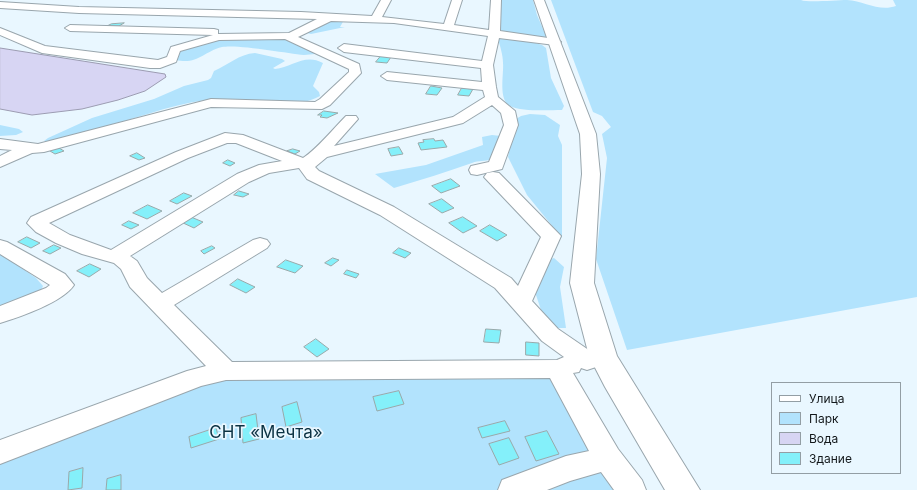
<!DOCTYPE html>
<meta charset="utf-8">
<style>
body{margin:0}
#map{position:relative;width:917px;height:490px;overflow:hidden;background:#e9f7ff;font-family:Inter,sans-serif}
canvas{display:block}
.legend{position:absolute;left:771px;top:382px;width:130px;height:92px;box-sizing:border-box;background:#e9f7ff;border:1px solid #939ea4;margin:0;padding:5px 7px;list-style:none;font-size:12px;color:#13181b}
.legend li{display:flex;align-items:center;gap:8px;height:20px}
.legend b{width:20px;border:1px solid #939ea4}
</style>
<div id="map">
<canvas width="917" height="490"></canvas>
<ul class="legend">
<li><b style="height:5px;background:#fff"></b>Улица</li>
<li><b style="height:11px;background:#b2e3fd"></b>Парк</li>
<li><b style="height:11px;background:#d7d5f3"></b>Вода</li>
<li><b style="height:11px;background:#84f0fa"></b>Здание</li>
</ul>
</div>
<script>
const c = document.querySelector('canvas').getContext('2d');
c.lineJoin = 'round';
function paint(path, color) { c.fillStyle = color; c.fill(path, 'evenodd'); }
function strokePath(path, color, width, dash) { c.strokeStyle = color; c.lineWidth = width; c.lineCap = dash ? 'butt' : 'round'; c.setLineDash(dash || []); c.stroke(path); }
function drawText(font, color, halo, rows, align = 'center') {
  c.font = font + ' Inter,sans-serif'; c.lineWidth = 3.5; c.setLineDash([]); c.textBaseline = 'middle'; c.strokeStyle = halo; c.fillStyle = color; for (const [text, x, y, turn = 0] of rows) {
    c.save(); c.translate(x, y); c.rotate((+turn || 0) * Math.PI / 180); c.textAlign = isNaN(turn) ? turn : align; if (halo) c.strokeText(text, 0, 0); c.fillText(text, 0, 0); c.restore();
  }
}
paint(new Path2D(`
 M500,0H533L537,15L547,38L502,31L499,28Z
 M551,0H801C808,3 836,0 847,0C864,1 879,12 896,6L893,0H917V297L627,350L596,259L607,158L602,134L611,127L602,116L593,112Z
 M344,20L340,27H345L311,34L307,33L329,21Z
 M279,37L316,52L315,54L304,55C286,53 237,44 222,47C203,52 197,65 176,60V51L199,46L211,40Z
 M501,37L529,41L542,45L546,48L551,78L564,106L562,110C549,110 522,112 510,106C498,100 504,74 503,63C503,55 500,46 498,39Z
 M255,53L282,59L285,61L273,68L275,69C292,67 305,53 323,63L313,86L319,92L320,96C285,115 243,96 206,100C169,105 128,121 92,131C77,136 60,143 44,141L48,138L92,118L154,99L184,86L208,80L211,78L214,71C228,65 239,54 255,53Z
 M530,114L545,115L560,125L558,136L562,145V238L527,195L508,157L516,119L521,116Z
 M0,125L19,129L23,132L16,135L0,136Z
 M492,135L501,136L491,159C485,162 479,160 472,163C447,172 420,180 394,188L375,174L426,165L483,145L482,137Z
 M0,253L36,278L43,286L40,293L0,311Z
 M554,258L564,267L560,287L566,328H556L543,316L535,292L548,260Z
 M258,375L490,379L557,375L616,490H0V456L198,382Z`), '#b2e3fd');
const water = new Path2D(`
 M0,48L165,74L166,77L145,91L118,100L82,109L32,115L0,109Z`);
paint(water, '#d7d5f3');
strokePath(water, '#9c9cb2', 1);
const building = new Path2D(`
 M124,23L119,26H107L111,24Z
 M381,56L391,57L387,63L376,62Z
 M431,86L442,88L437,95L426,94Z
 M462,88L473,89L469,96L458,95Z
 M324,111L338,113L327,118L320,117L322,115H318Z
 M434,139L435,141L443,140L447,147L421,150L418,143L424,142L423,140Z
 M399,147L403,154L391,156L388,149Z
 M59,148L64,151L55,154L50,151Z
 M293,149L300,151L295,154L287,151Z
 M137,153L145,158L139,160L130,156Z
 M228,160L235,163L230,166L223,163Z
 M451,179L460,186L441,193L432,186Z
 M239,191L249,194L243,197L234,195Z
 M184,193L192,196L177,204L170,201Z
 M442,199L454,208L442,213L429,204Z
 M148,205L162,211L147,219L133,213Z
 M191,217L203,222L194,228L181,222Z
 M463,217L477,226L463,233L449,223Z
 M129,221L139,225L131,229L122,225Z
 M490,225L507,235L497,241L480,231Z
 M27,237L40,243L31,248L18,242Z
 M54,245L61,248L50,254L43,251Z
 M212,246L215,248L204,254L201,251Z
 M399,248L411,253L405,258L393,253Z
 M333,258L339,260L331,266L325,263Z
 M286,260L303,266L295,273L277,267Z
 M90,264L101,269L89,277L77,271Z
 M347,270L359,274L356,278L344,274Z
 M238,279L255,287L246,293L230,285Z
 M486,329L501,330L499,343L484,342Z
 M316,339L329,349L317,357L304,347Z
 M526,342L539,343V356L526,355Z
 M399,391L404,404L377,411L373,397Z
 M297,402L302,422L286,427L282,407Z
 M256,414L259,439L243,443L241,418Z
 M505,421L510,431L482,438L478,428Z
 M216,428L219,439L191,448L189,437Z
 M547,431L559,454L536,461L525,437Z
 M509,438L519,458L499,465L489,444Z
 M83,468L82,488L68,490L69,472Z
 M121,475V490H106L107,479Z`);
paint(building, '#84f0fa');
strokePath(building, '#99a9aa', 1);
const minor = new Path2D(`
 M381,0H391L382,17L444,24L452,0H462L454,25L489,30L491,0H501L500,31L555,39L561,42L555,45L499,38L493,65L496,87L498,97L515,111L518,125L502,169L477,175L471,174L469,170L471,166L489,162L504,125L501,113L492,105L463,123L327,157L315,167L319,171L394,207L511,278L518,286L541,237L484,177L487,173L493,172L499,173L561,236L532,301L558,329L596,355L599,361L596,367L587,370L581,368L579,372L573,373L618,449L642,480L646,490H614L601,472L570,481L547,490H498L502,480L566,456L589,451L550,378L226,380L201,386L0,464V440L187,371L206,366L130,287L121,269L114,263L82,254L56,243L36,232L27,223L31,217L176,152L225,133L243,135L303,158C317,149 333,129 346,116H356L358,119L334,146L453,117L485,97L483,90L387,80L381,76L387,72L482,82L481,68L344,52L338,48L344,44L482,61L488,36L394,23L331,21L298,37L359,64L361,73L330,105L322,109L211,107L44,152L32,153L0,167V156L12,150L0,149V139L38,144L211,99L315,102L320,99L349,72V69L285,39L219,40L180,51L176,62L160,68H150L42,53L0,35V28L45,46L158,60L167,57L171,47L213,35L70,31L65,28L70,25L214,29L218,30V34L289,33L317,19L79,13L0,8V2L79,7L301,12L372,16ZM227,143H236L282,161L259,165L237,174L111,250L70,235L49,223L188,158ZM299,168L307,179L380,215L495,288L542,341L564,357L557,360L232,362L174,305L267,248L270,244L267,240L260,238L253,240L162,293L147,278L137,261L130,256L249,182L269,173Z
 M0,240L7,242L65,274L74,285C63,302 20,317 0,323V306L46,288L50,285L0,254Z`);
const major = new Path2D(`
 M534,0H544L596,134L600,174L594,283L617,356L700,490H665L605,387L589,356L570,283L582,174L580,134Z`);
strokePath(minor, '#99a6ad', 2);
strokePath(major, '#99a6ad', 2);
paint(minor, '#fff');
paint(major, '#fff');
drawText('17px', '#0b3243', '#e9f7ff', [
 ["СНТ «Мечта»",266,433]
]);
</script>
